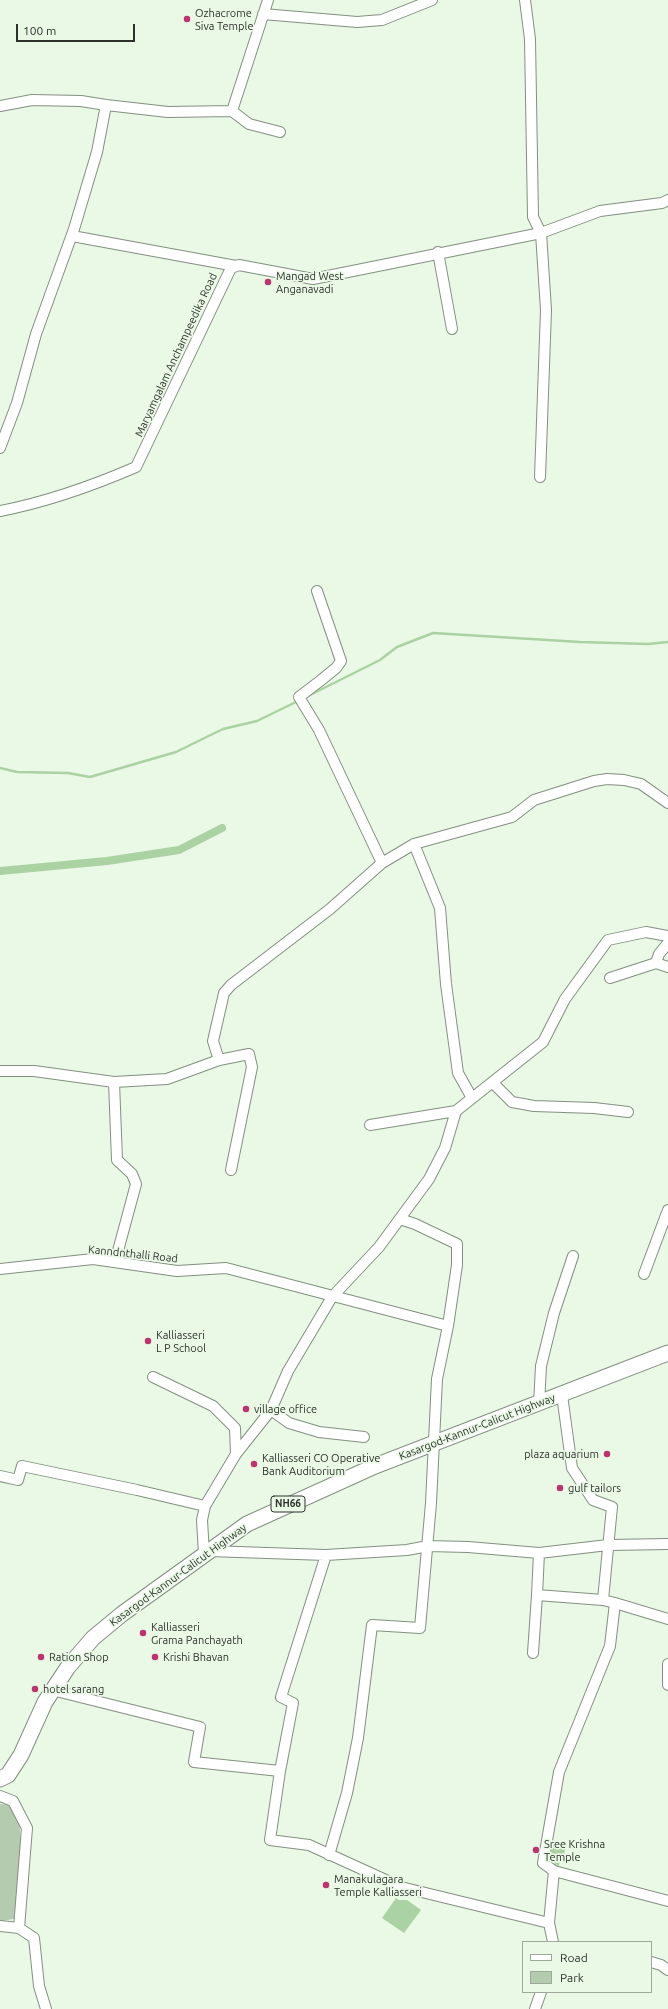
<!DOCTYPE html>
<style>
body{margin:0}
#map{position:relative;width:668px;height:2009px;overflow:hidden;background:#eaf8e6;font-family:Ubuntu,sans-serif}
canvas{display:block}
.legend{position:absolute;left:522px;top:1941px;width:130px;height:52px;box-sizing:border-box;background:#eaf8e6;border:1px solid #9ea99c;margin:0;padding:5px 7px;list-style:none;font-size:12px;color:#2d322c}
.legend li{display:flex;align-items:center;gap:8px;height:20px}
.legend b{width:20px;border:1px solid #9ea99c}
.scale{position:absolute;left:16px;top:24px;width:119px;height:18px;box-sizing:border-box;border:2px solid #2d322c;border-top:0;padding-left:5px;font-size:12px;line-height:14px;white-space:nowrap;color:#2d322c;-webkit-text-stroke:3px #eaf8e6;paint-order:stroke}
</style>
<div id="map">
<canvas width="668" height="2009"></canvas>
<ul class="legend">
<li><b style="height:5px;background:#fff"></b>Road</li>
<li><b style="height:11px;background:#b4cbaf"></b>Park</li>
</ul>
<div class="scale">100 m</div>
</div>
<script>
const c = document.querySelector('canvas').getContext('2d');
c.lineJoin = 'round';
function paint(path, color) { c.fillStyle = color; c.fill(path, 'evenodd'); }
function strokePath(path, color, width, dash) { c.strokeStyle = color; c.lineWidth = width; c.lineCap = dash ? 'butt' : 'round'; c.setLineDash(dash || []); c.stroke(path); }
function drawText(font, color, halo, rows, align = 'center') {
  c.font = font + ' Ubuntu,sans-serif'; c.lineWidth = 3.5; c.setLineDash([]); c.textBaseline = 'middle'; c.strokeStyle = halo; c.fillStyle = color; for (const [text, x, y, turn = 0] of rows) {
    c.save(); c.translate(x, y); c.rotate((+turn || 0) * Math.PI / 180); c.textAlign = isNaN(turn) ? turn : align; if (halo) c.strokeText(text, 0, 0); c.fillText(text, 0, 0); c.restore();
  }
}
paint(new Path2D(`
 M0,1804L9,1805L19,1817C22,1851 21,1885 14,1919L0,1921Z`), '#b4cbaf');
paint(new Path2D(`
 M553,1843L566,1846L563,1859H560L559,1866L555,1865L554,1861H551L550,1853Z
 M396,1898L399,1900H407L421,1910L404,1933L382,1918Z`), '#abd2a2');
strokePath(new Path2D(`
 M306,697L380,660L397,647L433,633L580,642L648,644L668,642
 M0,768L17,772L68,773L90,777L176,752L223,729L257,721L298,701`), '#abd2a2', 2.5);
strokePath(new Path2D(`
 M0,871L107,861L179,850L222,828`), '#abd2a2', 8);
const minor = new Path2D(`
 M525,0L530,39L533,217L541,233L546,310L540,477
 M263,14L357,22L382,20L432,0
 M0,106L32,100L81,101L106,105
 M232,111L249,124L280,132
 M72,236L236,266
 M438,252L452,329
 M0,448L17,403L36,334L74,229L97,152L106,105L168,112L232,111L268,0
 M0,511C47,502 92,486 136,467L231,268L239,265L313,279L541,233L600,211L662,203L668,200
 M317,591L341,661L336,668L320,681L299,697L319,730L382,863
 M414,844L440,908L446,984L458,1073L472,1098
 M656,963L659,954L668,943
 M610,978L656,963L668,967
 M219,1060L213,1041L224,993L231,985L330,909L382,863L414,844L512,817L534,800L594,781L607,779L624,780L641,784L668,803
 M0,1071H34L114,1082L167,1079L219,1060L249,1054L252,1067L231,1170
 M114,1082L117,1160L132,1174L136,1184L115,1262
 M493,1083L512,1102L534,1106L594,1108L628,1112
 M370,1125L456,1111
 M400,1219L415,1224L457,1244V1265L448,1326
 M0,1269L93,1259L177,1271L226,1268L448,1326L437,1379L431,1503L420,1628L372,1625L358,1738L347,1793L329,1855
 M644,1274L668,1210
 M153,1377L213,1406L235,1428L236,1454
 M539,1404L541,1366L554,1313L573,1256
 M271,1410L289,1423L319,1432L364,1437
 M0,1476L18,1480L22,1466L137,1490L205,1506
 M209,1551L326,1555L407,1550L428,1546L468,1547L539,1553L537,1595L603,1600
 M539,1553L608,1545L668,1544
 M204,1554L202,1520L205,1506L236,1454L271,1410L288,1371L332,1297L379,1247L429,1179L445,1148L456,1111L543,1042L565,999L608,940L646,932L668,936
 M615,1603L668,1619
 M533,1653L537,1595
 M668,1664V1685
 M52,1690L200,1727L194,1762L280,1771L270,1840L309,1845L401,1887L549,1923L554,1871L543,1863L559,1772L610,1646L615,1603L603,1600L612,1507L593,1500L572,1468L562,1395
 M280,1771L293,1703L281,1697L326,1555
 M0,1796L13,1801L27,1828L19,1928L34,1938L39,1986L46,2009
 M554,1871L668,1901
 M549,1923L553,1942
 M0,1926L19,1928
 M651,1962L661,1965L668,1970
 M535,2009L541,1992`);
const highway = new Path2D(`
 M0,1779L8,1775L21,1755L45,1702L68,1667L93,1638L122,1614L247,1524L375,1466L668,1353`);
strokePath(minor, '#839080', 12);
strokePath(highway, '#839080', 17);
strokePath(minor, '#fff', 10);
strokePath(highway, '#fff', 15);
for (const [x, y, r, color] of [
 [187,19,4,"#bc3370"],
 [268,282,4,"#bc3370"],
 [148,1341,4,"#bc3370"],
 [246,1409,4,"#bc3370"],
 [607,1454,4,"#bc3370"],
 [254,1464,4,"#bc3370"],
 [560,1488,4,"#bc3370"],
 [143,1633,4,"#bc3370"],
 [41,1657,4,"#bc3370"],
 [155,1657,4,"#bc3370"],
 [35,1689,4,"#bc3370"],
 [536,1850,4,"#bc3370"],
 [326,1885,4,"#bc3370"]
]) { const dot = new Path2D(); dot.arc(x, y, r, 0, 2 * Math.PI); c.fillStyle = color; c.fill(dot); strokePath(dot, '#eaf8e6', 1.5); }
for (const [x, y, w] of [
 [288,1504,34]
]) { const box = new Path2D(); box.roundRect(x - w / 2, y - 8, w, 16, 3); c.fillStyle = '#eaf8e6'; c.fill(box); strokePath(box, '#2d322c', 1); }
drawText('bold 10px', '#2d322c', null, [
 ["NH66",288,1504]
]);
drawText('11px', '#2d322c', '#eaf8e6', [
 ["Ozhacrome",195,13],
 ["Siva Temple",195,26],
 ["Mangad West",276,276],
 ["Anganavadi",276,289],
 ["Kalliasseri",156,1335],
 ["L P School",156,1348],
 ["village office",254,1409],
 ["plaza aquarium",599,1454,"right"],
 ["Kalliasseri CO Operative",262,1458],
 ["Bank Auditorium",262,1471],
 ["gulf tailors",568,1488],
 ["Kalliasseri",151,1627],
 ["Grama Panchayath",151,1640],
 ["Ration Shop",49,1657],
 ["Krishi Bhavan",163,1657],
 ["hotel sarang",43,1689],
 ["Sree Krishna",544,1844],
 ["Temple",544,1857],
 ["Manakulagara",334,1879],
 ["Temple Kalliasseri",334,1892]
], 'left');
drawText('11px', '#2d322c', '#eaf8e6', [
 ["Maryamgalam Anchampeedika Road",176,355,-65],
 ["Kanndnthalli Road",133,1254,6],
 ["Kasargod-Kannur-Calicut Highway",477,1427,-21],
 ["Kasargod-Kannur-Calicut Highway",178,1575,-36]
]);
</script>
